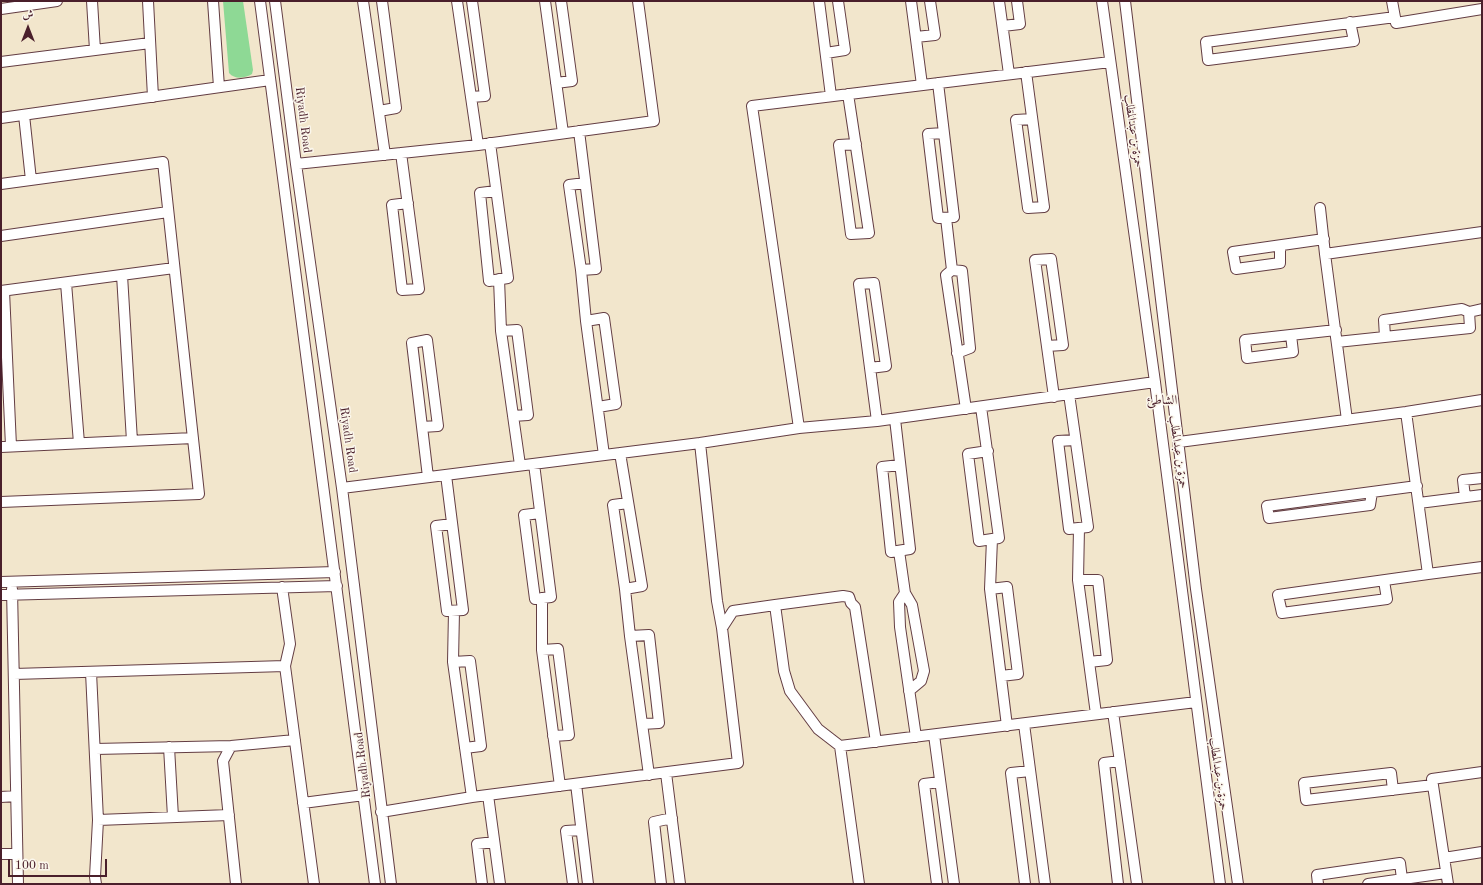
<!DOCTYPE html>
<meta charset="utf-8">
<style>
body{margin:0}
#map{position:relative;width:1483px;height:885px;overflow:hidden;background:#f2e6cc;font-family:"Old Standard TT",Amiri,serif}
canvas{display:block}
.frame{position:absolute;inset:0;border:2px solid #4a1f2b;pointer-events:none}
.north{position:absolute;left:8px;top:8px;width:40px;height:40px;-webkit-text-stroke:3px #fbf7ec;paint-order:stroke;rotate:0deg;font-size:11px;font-weight:700;line-height:16px;text-align:center;color:#4a1f2b}
.north::after{content:'';display:block;margin:auto;width:14px;height:18px;background:#4a1f2b;clip-path:polygon(50% 0,100% 100%,50% 72%,0 100%)}
.scale{position:absolute;left:8px;top:859px;width:99px;height:18px;box-sizing:border-box;border:2px solid #4a1f2b;border-top:0;padding-left:5px;font-size:12px;line-height:14px;white-space:nowrap;color:#4a1f2b;-webkit-text-stroke:3px #fbf7ec;paint-order:stroke}
</style>
<div id="map">
<canvas width="1483" height="885"></canvas>
<div class="frame"></div>
<div class="north">ش</div>
<div class="scale">100 m</div>
</div>
<script>
const c = document.querySelector('canvas').getContext('2d');
c.lineJoin = 'round';
function paint(path, color) { c.fillStyle = color; c.fill(path, 'evenodd'); }
function strokePath(path, color, width, dash) { c.strokeStyle = color; c.lineWidth = width; c.lineCap = dash ? 'butt' : 'round'; c.setLineDash(dash || []); c.stroke(path); }
function drawText(font, color, halo, rows, align = 'center') {
  c.font = font + ' "Old Standard TT",Amiri,serif'; c.lineWidth = 3; c.setLineDash([]); c.textBaseline = 'middle'; c.strokeStyle = halo; c.fillStyle = color; for (const [text, x, y, turn = 0] of rows) {
    c.save(); c.translate(x, y); c.rotate((+turn || 0) * Math.PI / 180); c.textAlign = isNaN(turn) ? turn : align; if (halo) c.strokeText(text, 0, 0); c.fillText(text, 0, 0); c.restore();
  }
}
paint(new Path2D(`
 M223,1H243L253,70L252,74C246,78 235,80 229,73Z`), '#8ed995');
const minor = new Path2D(`
 M92,1L95,50
 M148,1L153,97
 M213,1L219,87
 M260,1L375,884
 M275,1L296,164L342,488L391,884
 M363,1L385,155
 M457,1L478,145
 M545,1L563,133
 M819,1L831,96
 M911,1L922,85
 M999,1L1009,74
 M1102,1L1155,382L1220,884
 M1125,1L1196,589L1238,884
 M1392,1L1396,23L1482,9
 M1,9L57,1
 M1350,22L1354,41L1208,60L1206,42L1395,17
 M1003,26L1020,24L1017,1
 M916,37L935,35L930,1
 M826,53L845,50L838,1
 M1,62L150,43
 M1110,62L752,106L799,428L877,421L1155,382
 M1026,72L1044,207L1028,208L1016,120L1032,119
 M556,83L572,81L561,1
 M938,83L954,217L938,218L928,134L944,133
 M848,94L869,233L851,234L839,145L856,144
 M471,97L485,96L472,1
 M379,111L396,108L382,1
 M24,115L31,180
 M1,118L270,80
 M579,131L596,269L581,270L569,185L585,183
 M490,143L508,278L489,281L480,193L496,191
 M401,153L419,289L402,290L392,205L408,203
 M296,164L478,145L654,121L638,1
 M1,184L163,162L199,494L1,502
 M1320,208L1325,254L1347,420
 M946,218L952,270
 M1,236L168,212
 M1280,246V263L1236,269L1233,252L1324,239
 M1325,254L1482,232
 M581,270L586,321
 M122,275L132,441
 M499,279L501,331
 M66,283L79,443
 M1,291L174,268
 M4,291L11,446
 M1469,312L1482,309
 M1291,335L1293,352L1247,358L1245,340L1336,330
 M1337,342L1470,328L1469,312L1462,309L1384,320L1385,337
 M1047,346L1063,345L1051,259L1035,260L1054,397
 M957,353L970,348L962,271L952,270L946,275L966,409
 M870,368L886,366L874,283L859,284L877,421
 M1069,394L1088,527L1069,529L1058,441L1075,440
 M598,407L616,404L604,318L586,321L604,455
 M981,407L999,538L979,541L968,454L988,451
 M1406,412L1428,574L1482,567
 M513,416L528,415L517,330L501,331L520,465
 M895,419L910,549L891,552L882,467L900,465
 M422,427L438,426L427,340L412,343L428,477
 M1179,442L1406,412L1482,400
 M700,443L799,428
 M1,447L193,438
 M620,453L642,586L625,589L613,505L628,503
 M534,464L551,597L535,599L524,515L540,513
 M446,475L463,610L447,611L436,526L452,524
 M342,488L700,443L717,601L722,628L738,763L472,797L381,812
 M1372,492L1370,505L1269,518L1267,506L1417,486
 M1465,497L1463,480L1482,478
 M1419,503L1482,495
 M899,551L905,593L899,602L900,627L916,737
 M1078,580L1079,528
 M1384,581L1387,599L1282,613L1278,595L1428,574
 M1,582L335,572
 M282,587L290,644L285,666L314,884
 M12,589L18,884
 M625,589L630,636
 M990,589L992,539
 M905,593L912,605L924,671L921,681L909,691
 M1,595L337,586
 M542,598V650
 M775,605L843,596L849,597L851,603L855,607L876,742
 M722,628L733,611L775,605L784,671L790,691L818,729L840,746
 M453,662L454,611
 M1089,662L1107,660L1098,580H1078L1096,714
 M91,672L98,820L95,877L96,884
 M14,674L285,666
 M1001,676L1018,674L1007,587L990,589L1007,726
 M1113,712L1137,884
 M642,724L659,723L649,635L630,636L649,775
 M1024,724L1045,884
 M934,735L954,884
 M553,736L569,735L558,649L542,650L560,786
 M231,746L223,761L236,884
 M169,747L173,817
 M465,748L481,746L470,661L453,662L472,797
 M95,749L231,746L295,740
 M666,773L680,884
 M576,784L588,884
 M1393,790L1391,773L1304,783L1306,800L1433,785
 M488,795L500,884
 M1,797L16,796
 M303,803L364,795
 M98,820L229,815
 M1,854H17
 M1444,858L1482,852
 M482,884L477,844L494,842
 M573,884L566,831L581,830
 M661,884L654,822L672,818
 M859,884L840,746L1196,702
 M937,884L924,784L940,782
 M1025,884L1011,773L1030,771
 M1118,884L1104,763L1120,761
 M1318,884L1317,875L1400,863L1402,879
 M1368,884L1446,873
 M1448,884L1432,779L1482,772`);
strokePath(minor, '#633d43', 12);
strokePath(minor, '#fff', 10);
drawText('12px', '#4a1f2b', '#fbf7ec', [
 ["Riyadh Road",303,120,83],
 ["حمزة بن عبدالمطلب",1133,131,82],
 ["Riyadh Road",348,440,82],
 ["حمزة بن عبدالمطلب",1178,452,82],
 ["Riyadh Road",363,765,-97],
 ["حمزة بن عبدالمطلب",1218,774,82]
]);
drawText('13px', '#4a1f2b', '#fbf7ec', [
 ["الشاطئ",1162,401]
]);
</script>
